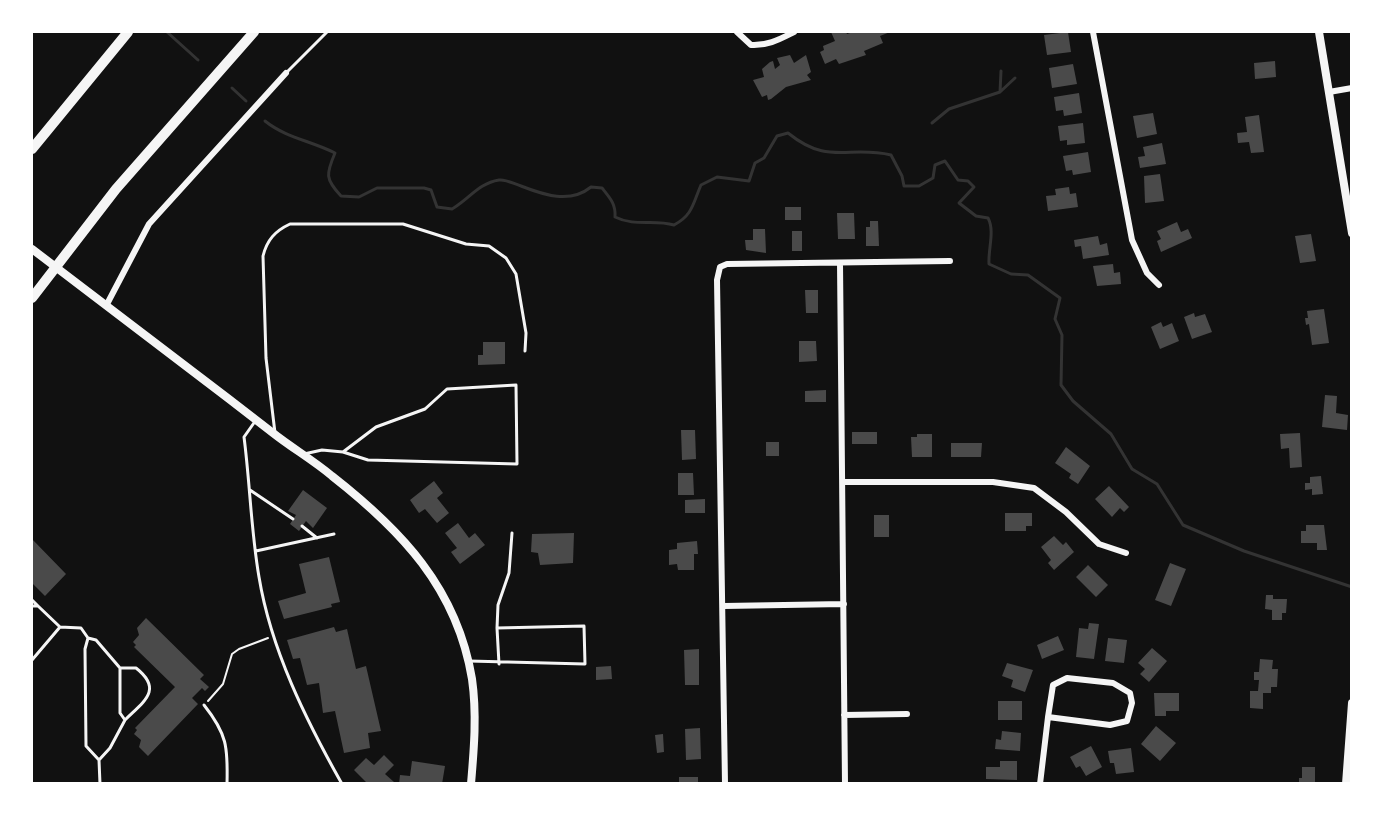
<!DOCTYPE html>
<style>
body{margin:0}
#map{position:relative;width:1383px;height:815px;overflow:hidden;background:#111;font-family:"Nunito Sans",sans-serif}
canvas{display:block}
.frame{position:absolute;inset:0;border:33px solid #fff;pointer-events:none}
</style>
<div id="map">
<canvas width="1383" height="815"></canvas>
<div class="frame"></div>
</div>
<script>
const c = document.querySelector('canvas').getContext('2d');
c.lineJoin = 'round';
function strokePath(path, color, width, dash) { c.strokeStyle = color; c.lineWidth = width; c.lineCap = dash ? 'butt' : 'round'; c.setLineDash(dash || []); c.stroke(path); }
function paint(path, color) { c.fillStyle = color; c.fill(path, 'evenodd'); }
strokePath(new Path2D(`
 M167,32L198,60
 M232,88L246,101
 M1000,92L1001,71
 M265,121C286,138 312,141 335,153C326,174 325,179 341,196L359,197L377,188H424L431,190L437,207L452,209C469,199 479,183 499,180C506,179 514,184 521,186C544,195 570,204 591,187L602,188C610,198 616,204 615,217C635,227 654,219 674,225C693,215 693,203 701,185L717,177L749,181L755,163L764,158L777,136L788,133C829,166 847,145 891,155L902,176L904,186H919L933,178L935,165L945,161L958,180L968,181L974,187L959,203L976,216L988,218C995,231 988,249 989,264L1011,274L1028,275L1060,298L1055,319L1062,335L1061,385L1073,401L1111,434L1132,469L1157,484L1183,525L1244,551L1352,587
 M932,123L949,109L1000,92L1015,78`), '#333', 3);
paint(new Path2D(`
 M831,32H846L847,34L853,32H890L880,36L883,43L864,51L866,55L839,64L836,59L825,64L820,52L824,50L823,46L835,41Z
 M1068,32L1071,52L1047,55L1044,35Z
 M790,55L794,63L806,55L811,72L807,75L811,80L786,87L771,99L768,100L767,95L762,97L753,80L764,77L762,69L770,62L773,61L775,69L780,65L777,58Z
 M1275,61L1276,77L1255,79L1254,63Z
 M1073,64L1077,84L1052,88L1049,68Z
 M1079,93L1082,113L1064,116L1063,110L1056,111L1054,97Z
 M1153,113L1157,134L1137,138L1133,116Z
 M1259,115L1264,152L1251,153L1249,142L1238,143L1237,133L1247,132L1245,117Z
 M1083,123L1085,143L1067,145V140L1060,141L1058,126Z
 M1162,143L1166,164L1140,168L1138,157L1145,156L1143,147Z
 M1088,152L1091,172L1073,175L1072,170L1066,171L1063,156Z
 M1160,174L1164,201L1145,203L1144,176Z
 M1069,187L1070,194L1076,193L1078,207L1048,211L1046,196L1056,195L1055,189Z
 M785,207H801V220H785Z
 M837,213H854L855,239H838Z
 M870,221H878L879,246H866V227H870Z
 M1177,222L1181,232L1188,229L1192,238L1161,252L1157,241L1161,239L1157,231Z
 M753,229H765L766,253L746,250L745,240H753Z
 M792,231H802V251H792Z
 M1311,234L1316,261L1300,263L1295,236Z
 M1098,236L1100,245L1107,243L1109,255L1083,259L1081,246L1075,247L1074,240Z
 M1113,264L1114,273L1120,272L1121,284L1097,286L1093,266Z
 M805,290H818V313H806Z
 M1324,309L1329,343L1312,345L1309,324L1306,325L1305,318H1308L1307,311Z
 M1194,313L1195,317L1205,314L1212,332L1192,339L1184,317Z
 M1161,322L1163,327L1172,323L1179,341L1160,349L1151,327Z
 M799,341H816L817,361L799,362Z
 M483,342H505V364L478,365V355H483Z
 M826,390V402H805V391Z
 M1325,395L1337,396L1336,413L1348,415L1347,430L1322,427Z
 M681,430H695L696,459L682,460Z
 M852,432H877V444H852Z
 M1300,433L1302,467L1290,468L1289,448L1281,449L1280,434Z
 M917,434H932V457H912L911,437H917Z
 M766,442H779V456H766Z
 M951,443H982L981,457H951Z
 M1066,447L1090,466L1078,484L1069,478L1071,474L1055,463Z
 M678,473H693L694,495H678Z
 M1321,476L1323,494L1312,495V489L1305,490V483H1310V477Z
 M434,481L443,493L437,498L449,513L437,523L425,509L419,513L410,500Z
 M1109,486L1129,507L1124,512L1120,508L1112,517L1095,499Z
 M303,490L327,508L313,528L306,521L299,531L290,524L296,515L288,511Z
 M705,499V513H685V500Z
 M1005,513H1032V526H1026V531H1005Z
 M874,515H889V537H874Z
 M458,523L469,538L475,533L485,545L460,564L451,552L457,548L445,533Z
 M1306,525H1324L1327,550H1317V543H1301V531H1306Z
 M574,533L573,563L540,565L538,553L531,552L532,534Z
 M1054,536L1063,545L1066,542L1074,552L1054,570L1048,563L1051,560L1041,547Z
 M32,539L66,574L45,596L32,583Z
 M697,541L698,554H694V570H678L677,564L669,565V550L677,549V543Z
 M329,557L340,602L331,604L332,607L284,619L278,601L306,593L299,564Z
 M1170,563L1186,569L1171,606L1155,600Z
 M1088,565L1108,585L1096,597L1076,577Z
 M1266,595H1273V599H1287L1286,613H1282V620H1272V610L1265,609Z
 M146,618L204,675L200,679L209,687L205,691L202,688L192,698L198,704L148,756L139,747L141,740L134,734L137,730L135,728L175,687L134,647L136,645L133,642L139,635L137,628Z
 M1089,623L1099,624L1094,659L1076,657L1079,628L1088,629Z
 M334,627L336,632L347,629L356,669L366,666L381,731L368,733L370,748L344,753L335,711L323,713L319,683L307,685L300,658L293,659L287,640Z
 M1058,636L1064,650L1042,659L1037,645Z
 M1108,638L1127,640L1124,663L1105,661Z
 M1152,648L1167,661L1149,682L1140,674L1145,669L1138,663Z
 M699,649V685H685L684,650Z
 M1260,659L1273,660L1272,669H1278L1277,687H1271V693H1263V709L1250,708V691H1258L1259,680H1254V672H1259Z
 M1007,663L1033,670L1025,692L1011,687L1013,680L1002,676Z
 M611,666L612,679L596,680V667Z
 M1154,693H1179V711H1166V716H1155Z
 M998,701H1022V720H998Z
 M1156,726L1176,743L1160,761L1141,744Z
 M700,728L701,759L686,760L685,729Z
 M1002,731L1021,733L1020,751L995,749L996,739L1001,740Z
 M663,734L664,752L657,753L655,735Z
 M1091,746L1102,767L1086,776L1080,766L1076,768L1070,757Z
 M1131,748L1134,772L1116,774L1114,763H1110L1108,751Z
 M384,755L394,765L385,774L394,782L392,784H368L354,770L366,758L374,765Z
 M412,761L445,766L442,784H399L400,775L410,776Z
 M1000,761H1017V780L986,779V767H1000Z
 M1302,767H1315V784H1299V778H1302Z
 M679,777H698V784H679Z`), '#4a4a4a');
strokePath(new Path2D(`
 M208,701L223,684L232,654L239,649L268,638`), '#f5f5f5', 2);
strokePath(new Path2D(`
 M286,73L327,32
 M256,420L244,437C250,483 251,531 259,577C271,650 306,720 342,784
 M275,433L266,358L263,256C267,240 275,231 290,224H403L466,244L489,246L506,258L516,274L526,333L525,351
 M304,454L322,450L343,452L368,460L517,464L516,385L447,389L425,409L376,427L343,452
 M250,490L293,519
 M302,526L317,538
 M256,551L334,534
 M32,600L38,606
 M32,606H38L60,627L81,628L88,638L96,640L120,668V713L125,720L110,748L99,760L100,784
 M497,628L498,605L509,573L512,533
 M88,638L85,649L86,746L99,760
 M32,660L60,627
 M469,661L585,664L584,626L497,628L499,664
 M120,668H136C164,690 143,702 125,720
 M204,705C227,734 228,747 227,784`), '#f5f5f5', 3);
strokePath(new Path2D(`
 M737,32L751,45C768,46 780,39 794,32
 M1093,32L1132,240L1147,273L1159,285
 M1329,92L1352,88
 M840,263L845,784
 M106,306L149,224L286,73
 M843,482H993L1034,488L1066,512L1099,544L1126,553
 M724,606L844,604
 M1067,678L1113,683L1130,693L1132,703L1127,721L1110,725L1048,717L1053,685Z
 M844,715L907,714
 M725,784L717,280L720,267L727,264L950,261
 M1040,784L1048,717`), '#f5f5f5', 6);
strokePath(new Path2D(`
 M1319,32L1352,233
 M32,249C112,310 193,371 273,433C292,448 313,460 332,476C401,530 457,588 472,679C477,714 474,749 471,784
 M1346,784L1352,703`), '#f5f5f5', 8);
strokePath(new Path2D(`
 M32,149L128,32
 M32,298L116,189L254,32`), '#f5f5f5', 10);
</script>
